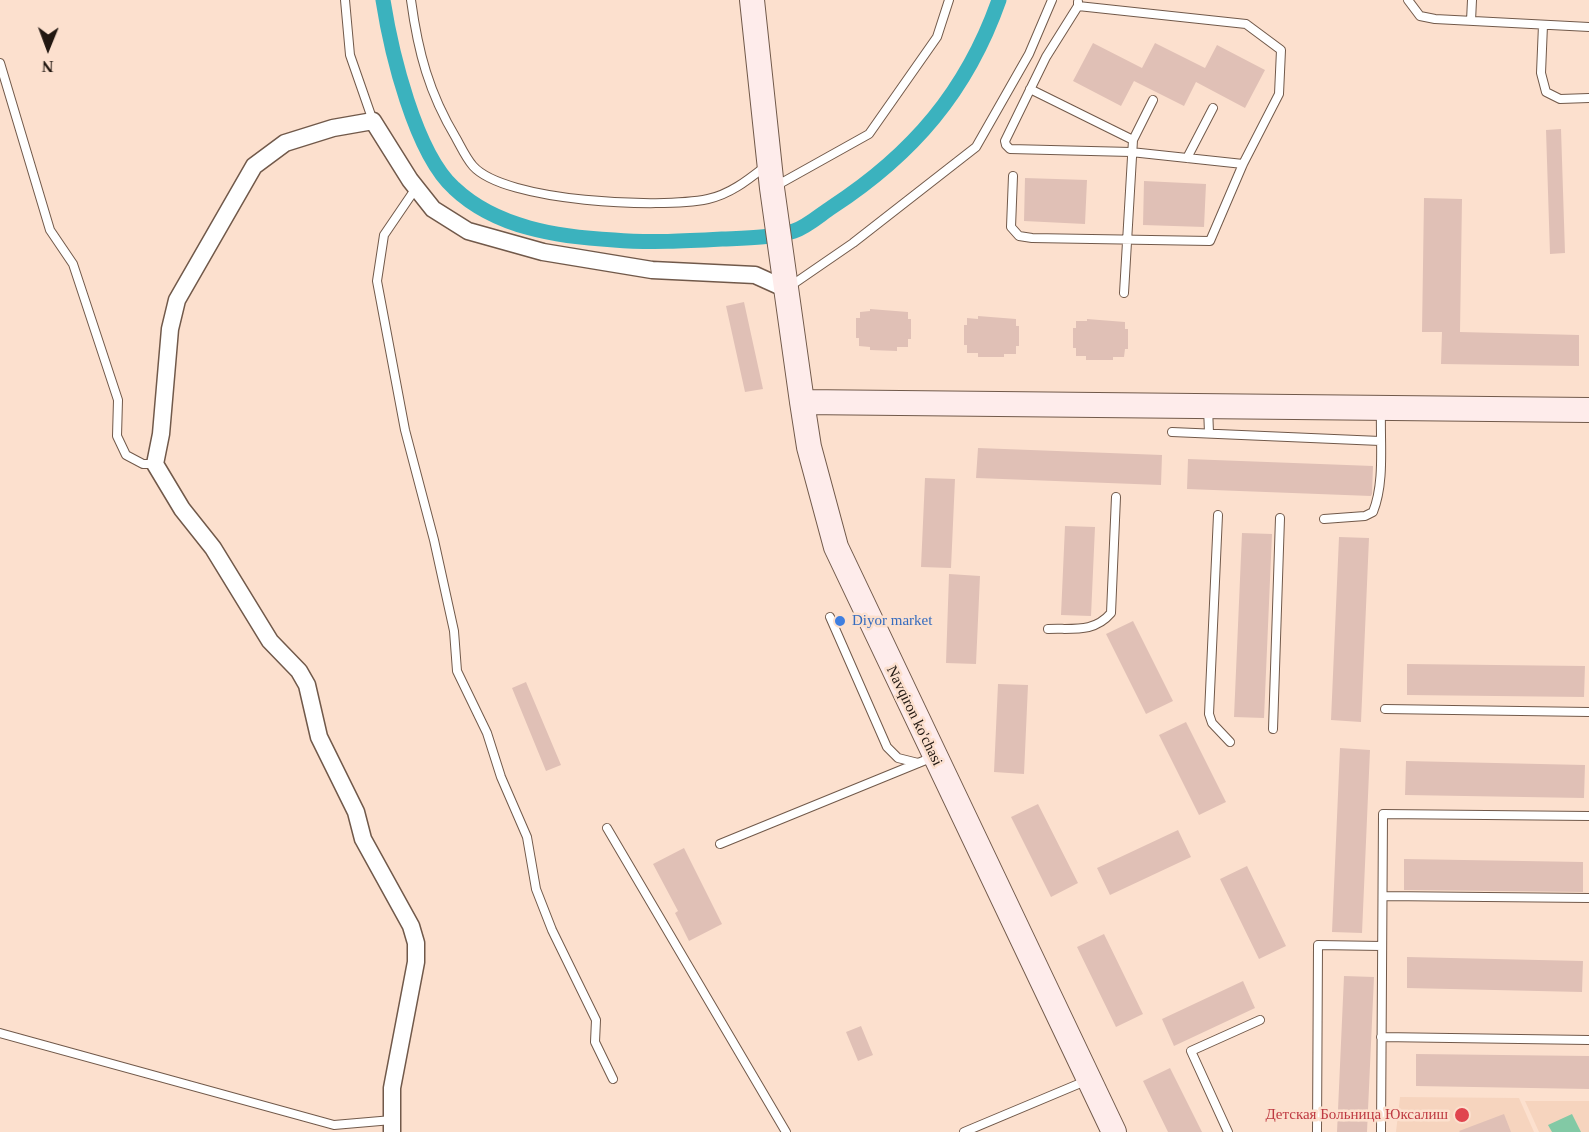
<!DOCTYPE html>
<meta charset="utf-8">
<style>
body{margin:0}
#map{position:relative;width:1589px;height:1132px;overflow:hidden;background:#fce0ce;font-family:Georgia,serif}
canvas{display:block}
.north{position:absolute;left:18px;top:18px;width:60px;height:60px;-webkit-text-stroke:4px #fce0ce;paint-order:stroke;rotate:181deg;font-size:16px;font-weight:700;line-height:24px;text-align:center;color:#221812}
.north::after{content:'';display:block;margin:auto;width:21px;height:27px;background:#221812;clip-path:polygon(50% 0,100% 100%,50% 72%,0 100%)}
</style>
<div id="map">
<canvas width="1589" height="1132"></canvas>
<div class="north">N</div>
</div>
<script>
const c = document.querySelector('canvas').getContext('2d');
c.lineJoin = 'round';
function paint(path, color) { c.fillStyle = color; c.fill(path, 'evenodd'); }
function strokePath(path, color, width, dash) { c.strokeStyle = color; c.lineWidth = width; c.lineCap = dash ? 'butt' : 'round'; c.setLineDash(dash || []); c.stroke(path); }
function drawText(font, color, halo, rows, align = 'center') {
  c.font = font + ' Georgia,serif'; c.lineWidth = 5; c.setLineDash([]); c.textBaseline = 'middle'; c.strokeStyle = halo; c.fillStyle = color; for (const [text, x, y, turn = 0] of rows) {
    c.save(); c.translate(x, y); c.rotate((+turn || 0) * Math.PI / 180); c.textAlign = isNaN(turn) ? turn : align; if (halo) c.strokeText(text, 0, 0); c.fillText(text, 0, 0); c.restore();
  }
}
paint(new Path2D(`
 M1400,1097L1519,1098L1534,1132H1396Z
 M1525,1101H1589V1132H1539Z`), '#f6d4be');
paint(new Path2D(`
 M1572,1114L1581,1132H1552L1548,1125Z`), '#82c9a5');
strokePath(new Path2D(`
 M383,0C391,51 415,153 454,188C496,228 559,237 614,240C650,243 686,241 722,239C746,238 772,238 794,231C807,227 821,214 832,207C913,154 967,91 999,0`), '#3bb2be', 15);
paint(new Path2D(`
 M1093,43L1142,68L1155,43L1205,68L1217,45L1265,70L1245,108L1196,82L1184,106L1134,81L1121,106L1073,81Z
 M1561,129L1565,253L1550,254L1546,130Z
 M1025,178L1087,180L1085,224L1024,221Z
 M1144,181L1206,184L1204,227L1143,225Z
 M1424,198L1462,199L1460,332L1579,335V366L1441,364L1442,332H1422Z
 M744,302L763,389L745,392L726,306Z
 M870,309L908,312V319H911V339H908V347H897V351L870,350V347L859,346V338H856V318H860V312L870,311Z
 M978,316L1016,319V326H1019V346H1016V354H1004V357H978V353H967V345H964V325H967V318L978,319Z
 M1087,319L1125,322V329H1128V349H1125L1124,357H1113V360H1086V356H1076V348H1073V328H1076V321H1087Z
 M978,448L1162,455L1161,485L976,478Z
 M1188,459L1373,466L1372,494L1371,496L1187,489Z
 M925,478L955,479L951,568L921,567Z
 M1065,526L1095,527L1091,616L1061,615Z
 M1242,533L1272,534L1264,718L1234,717Z
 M1339,537L1369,538L1361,722L1331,720Z
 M949,574L980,576L976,664L946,663Z
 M1133,621L1173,701L1146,714L1106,634Z
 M1407,664L1585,666L1584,697L1407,695Z
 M526,682L561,765L546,771L512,688Z
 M998,684L1028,685L1024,774L994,772Z
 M1186,722L1226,802L1199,815L1159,735Z
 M1340,748L1370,750L1362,933L1332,932Z
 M1406,761L1585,765L1584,798L1405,795Z
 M1038,804L1078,883L1051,897L1011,817Z
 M1178,830L1191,857L1110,895L1097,868Z
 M684,848L722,924L689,941L675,913L678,911L653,864Z
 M1404,859L1583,862V892L1404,890Z
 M1247,866L1286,946L1259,959L1220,879Z
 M1104,934L1143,1014L1116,1027L1077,947Z
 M1407,957L1583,961L1582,992L1407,988Z
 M1344,976L1374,977L1367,1132H1337Z
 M1243,981L1255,1008L1174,1046L1162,1019Z
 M861,1026L873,1055L858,1061L846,1032Z
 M1416,1054L1589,1056V1089L1416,1086Z
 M1170,1068L1202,1132H1168L1143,1081Z
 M1504,1114L1511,1132H1460L1459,1131Z`), '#e0c0b6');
const lane = new Path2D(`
 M345,0L350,55L373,121
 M411,0C418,52 429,93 456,138C461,147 466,158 473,166C505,202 661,209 708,199C731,194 749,179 767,165
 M1408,0L1420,16L1435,19L1589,27
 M1078,2V6L1046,57L1005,141L1006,145L1010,149L1131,152L1243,164
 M1471,21L1472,0
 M1543,25L1541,73L1546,92L1560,99L1589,98
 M0,63L50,230L73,264L118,400L117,436L126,455L143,464H155
 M1030,89L1133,140L1153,100
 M1187,158L1213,108
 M1013,176L1011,227L1019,236L1032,238L1210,241L1243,164L1279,94L1281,50L1246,24L1078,6
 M774,187L869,134L937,37L949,0
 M416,188L384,235L377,281L405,430L434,540L454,631L457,671L487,733L501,777L527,837L536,889L552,930L596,1020L595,1042L613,1079
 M789,287L853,243L976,147L1029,54L1052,0
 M1124,293L1133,140
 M1208,407L1209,433
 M1172,432L1380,441
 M1218,515L1209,714L1212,723L1230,742
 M1324,519L1365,516L1373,512C1385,482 1380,443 1381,411
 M830,617L887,747L898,758L918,763
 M1048,629C1073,628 1094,633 1111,613L1116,497
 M1385,709L1589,712
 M1273,729L1280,518
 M607,828L786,1132
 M720,844L933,757
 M1383,896L1589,898
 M0,1033L334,1125L392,1120
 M1381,1037L1589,1040
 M964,1132L1088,1080
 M1228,1132L1191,1051L1260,1020
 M1317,1132L1318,945L1382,946
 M1381,1132L1383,814L1589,816`);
const street = new Path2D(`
 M392,1132V1088L416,962V943L411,926L363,839L356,812L319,737L307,685L299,671L270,641L213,548L182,509L155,464L161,434L170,329L177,300L254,166L285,143L333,128L373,121L410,180L433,209L468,231L543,252L652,270L755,275L786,289`);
const secondary = new Path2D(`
 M752,0L772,188L802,402L809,447L836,547L1114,1132
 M802,402L1589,410`);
strokePath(lane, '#71594a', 10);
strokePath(street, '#71594a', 19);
strokePath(secondary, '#71594a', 26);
strokePath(lane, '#fff', 8);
strokePath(street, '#fff', 16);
strokePath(secondary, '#feeceb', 24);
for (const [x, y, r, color] of [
 [840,621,6,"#3f7fe0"],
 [1462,1115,8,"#e0444e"]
]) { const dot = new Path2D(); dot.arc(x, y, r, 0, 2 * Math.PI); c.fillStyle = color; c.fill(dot); strokePath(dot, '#fce0ce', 2); }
drawText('15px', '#366cbe', '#fce0ce', [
 ["Diyor market",852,621]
], 'left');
drawText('15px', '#221812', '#fce0ce', [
 ["Navqiron ko'chasi",914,716,64]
]);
drawText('15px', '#be3a42', '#fce0ce', [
 ["Детская Больница Юксалиш",1448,1115]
], 'right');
</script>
